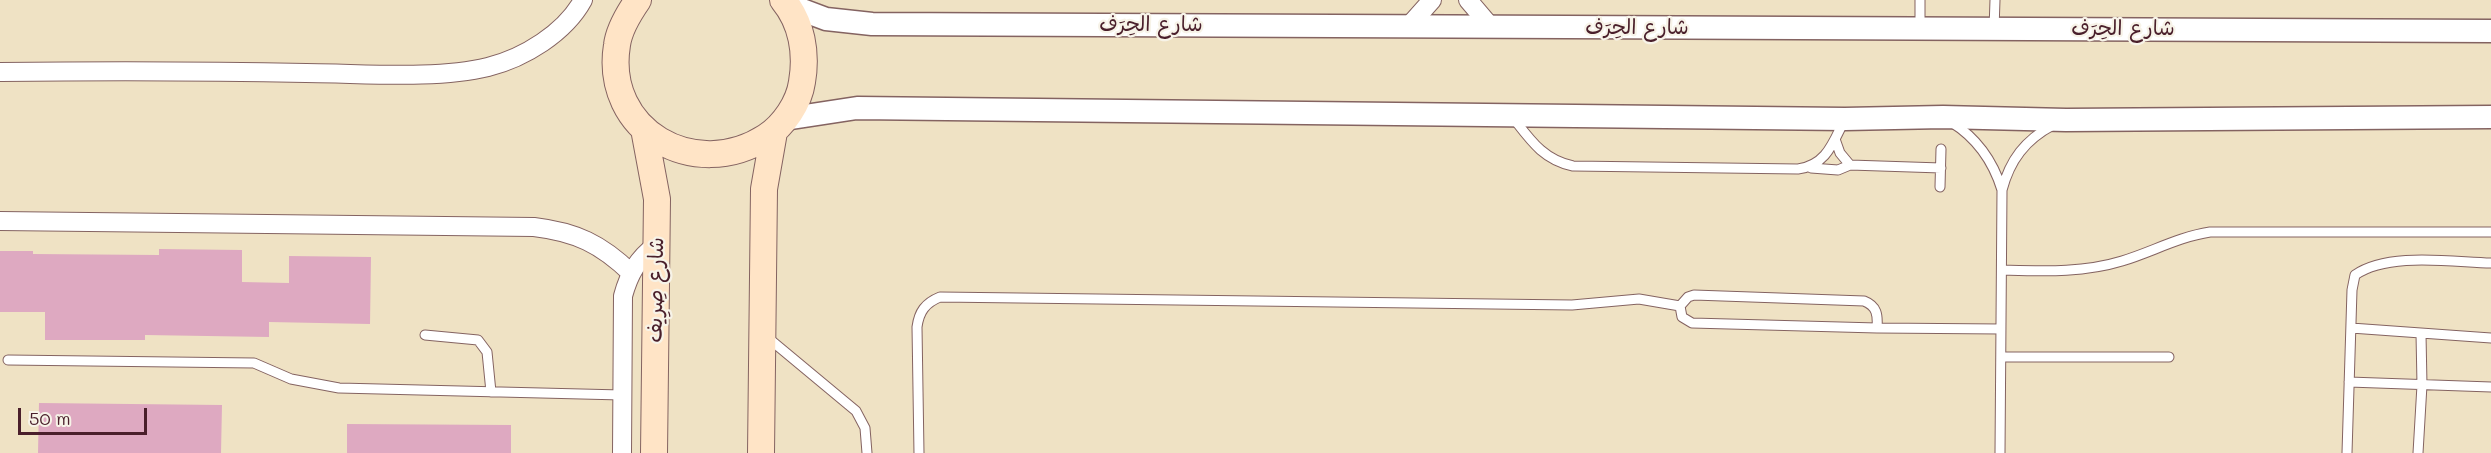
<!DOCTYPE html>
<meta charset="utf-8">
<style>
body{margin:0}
#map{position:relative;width:2491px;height:453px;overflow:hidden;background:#efe2c4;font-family:Mali,sans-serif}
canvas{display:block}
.scale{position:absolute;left:18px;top:408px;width:129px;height:27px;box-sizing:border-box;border:3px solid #4a1f2b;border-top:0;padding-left:8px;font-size:18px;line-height:21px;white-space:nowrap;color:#4a1f2b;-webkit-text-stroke:4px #f7f3e8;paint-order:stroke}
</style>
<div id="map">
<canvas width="2491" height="453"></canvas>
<div class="scale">50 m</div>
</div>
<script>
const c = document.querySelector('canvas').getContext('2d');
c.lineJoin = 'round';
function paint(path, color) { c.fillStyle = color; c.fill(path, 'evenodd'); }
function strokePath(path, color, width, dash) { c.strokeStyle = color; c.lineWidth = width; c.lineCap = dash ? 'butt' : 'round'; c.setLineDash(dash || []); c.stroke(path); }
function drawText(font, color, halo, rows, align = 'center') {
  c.font = font + ' Mali,"Playpen Sans Arabic",sans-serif'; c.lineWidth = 4.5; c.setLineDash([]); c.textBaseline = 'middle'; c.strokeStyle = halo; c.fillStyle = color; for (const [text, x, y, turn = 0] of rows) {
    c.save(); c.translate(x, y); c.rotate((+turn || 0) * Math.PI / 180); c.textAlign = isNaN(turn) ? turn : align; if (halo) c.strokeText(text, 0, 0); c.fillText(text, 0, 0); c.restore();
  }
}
paint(new Path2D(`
 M159,249L242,250V282L289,283V256L371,257L370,324L269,322V337L145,335V340H45V312H0V251H33V254L159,255Z
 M39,403L222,405L221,453H38Z
 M347,424L511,425V453H347Z`), '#dea9c1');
const service = new Path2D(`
 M1920,28V0
 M1994,29L1995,0
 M1514,119C1531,141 1544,160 1573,166L1798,169C1827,165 1833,142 1845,119
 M1951,122C1977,138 1993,161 2002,190
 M1835,139L1840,153L1850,165
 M1811,168L1838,170L1850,165L1941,168
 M1940,187L1941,149
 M2002,270C2042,271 2083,273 2122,261C2152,252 2178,237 2210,232H2491
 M1694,295L1864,301C1877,306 1878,315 1877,328L1692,323L1682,317L1680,306L1688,297Z
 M1877,328L2001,329
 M2351,328L2491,338
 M425,335L478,340L487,352L491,392
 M767,337L856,411L865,428L867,453
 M2001,357H2169
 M8,360L254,363L291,379L339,388L622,395
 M2349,382L2491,387
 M919,453L917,327C919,312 925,303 940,297L1572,305L1639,299L1680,306
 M2000,453L2002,190C2010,160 2025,140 2053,125
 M2347,453L2352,290L2355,275C2388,252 2451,262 2491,263
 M2418,453L2422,385L2421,334`);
const minor = new Path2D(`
 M1468,0L1491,27
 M1408,27L1432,0
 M0,72C102,71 204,71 306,73C361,73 435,80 488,67C524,58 565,33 583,0
 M0,221L534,227C576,232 601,244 631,273
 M622,453L623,296C629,274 638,258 656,245`);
const tertiary = new Path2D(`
 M786,4L826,19L872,24L2491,31
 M785,119L857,108L1845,119L1943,117L2066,120L2491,117`);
const secondary = new Path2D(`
 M638,0C629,13 619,29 617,45C603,131 695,183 766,137C784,125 799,103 802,82C807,53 802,23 783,0
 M644,129L657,199L654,453
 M761,453L764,189L774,132`);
strokePath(service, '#846361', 11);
strokePath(minor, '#846361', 20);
strokePath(tertiary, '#846361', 25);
strokePath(secondary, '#846361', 28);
strokePath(service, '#fff', 9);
strokePath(minor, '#fff', 18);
strokePath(tertiary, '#fff', 22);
strokePath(secondary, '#ffe4c6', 26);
drawText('21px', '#4a1f2b', '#f7f3e8', [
 ["شارع الحِرَف",1151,25],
 ["شارع الحِرَف",1637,28],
 ["شارع الحِرَف",2123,29],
 ["شارع صِرِيف",656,290,-89]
]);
</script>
